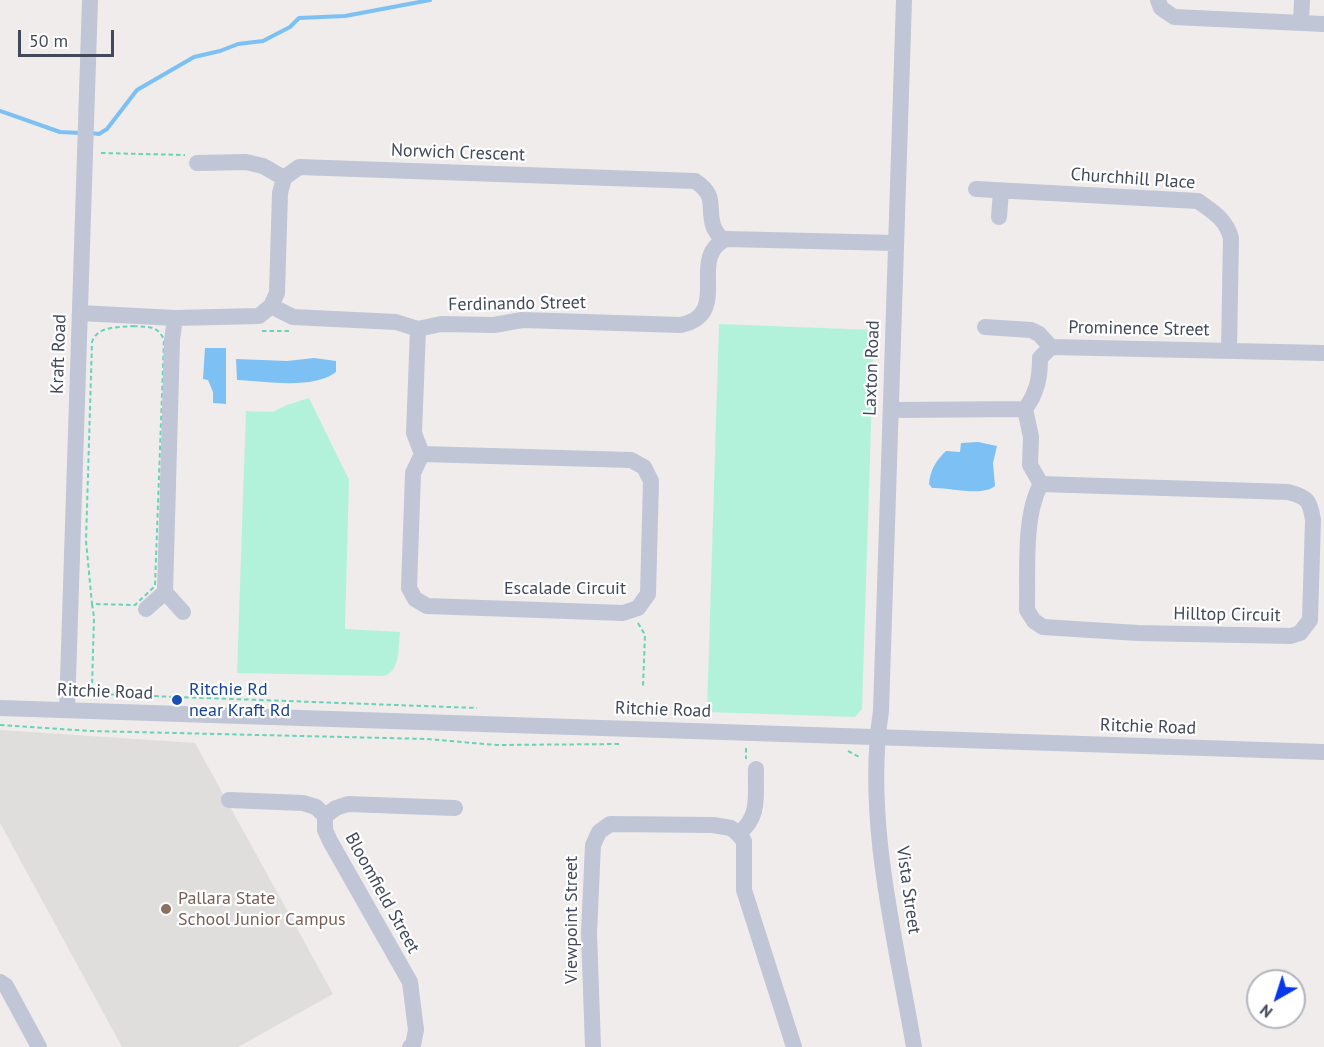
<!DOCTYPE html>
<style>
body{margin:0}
#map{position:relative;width:1324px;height:1047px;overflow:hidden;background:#efeceb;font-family:"PT Sans",sans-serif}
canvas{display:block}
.north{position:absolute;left:1246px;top:969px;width:60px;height:60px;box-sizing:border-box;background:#fff;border:2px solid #b3b6bd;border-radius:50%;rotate:219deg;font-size:16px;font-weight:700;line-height:24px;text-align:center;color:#42495a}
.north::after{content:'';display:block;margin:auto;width:21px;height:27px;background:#0737ed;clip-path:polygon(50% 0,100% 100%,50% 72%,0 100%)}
.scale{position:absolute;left:18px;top:30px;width:96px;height:27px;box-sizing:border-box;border:3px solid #42495a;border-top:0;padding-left:8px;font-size:18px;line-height:21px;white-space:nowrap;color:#42495a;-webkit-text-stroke:4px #fff;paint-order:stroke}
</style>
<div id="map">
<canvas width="1324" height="1047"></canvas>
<div class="north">N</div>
<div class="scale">50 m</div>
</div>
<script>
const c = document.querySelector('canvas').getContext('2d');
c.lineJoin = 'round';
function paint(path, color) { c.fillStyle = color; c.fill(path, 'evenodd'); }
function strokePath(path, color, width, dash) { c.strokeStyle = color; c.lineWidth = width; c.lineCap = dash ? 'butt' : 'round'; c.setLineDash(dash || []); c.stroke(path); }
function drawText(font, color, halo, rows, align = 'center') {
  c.font = font + ' "PT Sans",sans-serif'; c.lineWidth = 4.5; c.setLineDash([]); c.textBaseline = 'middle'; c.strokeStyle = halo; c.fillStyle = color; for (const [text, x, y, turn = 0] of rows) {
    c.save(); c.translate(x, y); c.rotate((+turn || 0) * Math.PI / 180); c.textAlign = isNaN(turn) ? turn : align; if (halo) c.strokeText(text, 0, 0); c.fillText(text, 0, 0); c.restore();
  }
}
paint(new Path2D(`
 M0,730L195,743L333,994L238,1047H122L0,823Z`), '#e0dddd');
paint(new Path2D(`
 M719,324L874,330L862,709L855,717L707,712Z
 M309,398L349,480L345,629L400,632C398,647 401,671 384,676L237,673L246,411L273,412L287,405Z`), '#b3f2da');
paint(new Path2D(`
 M205,348H226V404L213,403V392L208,380L203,379Z
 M314,358L336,361V372C313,390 265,381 237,380L236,359L287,361Z
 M978,442L997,446L993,463L995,486C982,497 949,487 932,488L929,484C930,471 936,460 946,451L960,452L961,443Z`), '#7cc0f4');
strokePath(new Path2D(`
 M0,111L60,132L80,133
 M91,133L99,134L107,129L137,90L194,57L220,51L238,44L263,41L290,27L299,18L345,16L430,0`), '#7cc0f4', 4);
strokePath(new Path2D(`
 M101,153L185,155
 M133,326C147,327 158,325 164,340L155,586L135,605L92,604L86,541L92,342C98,325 118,328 133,326Z
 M262,331H289
 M92,604L94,617L92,687L93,692L97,694L477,708
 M638,623L645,635L643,686
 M0,725L91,731L427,739L496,745L621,744
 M746,748V759
 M848,751L861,758`), '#68d3b7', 2, [4.5, 3]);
strokePath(new Path2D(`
 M904,0L881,711C864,819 896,941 914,1047
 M1158,0L1161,8L1174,17L1324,24
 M1301,23L1302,0
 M197,163L246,162L263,166L284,178
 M976,189L1198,201C1213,212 1226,219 1231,238L1229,350
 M999,217L1001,191
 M271,306L277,293L280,193L284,178L299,167L695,181C719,197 706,207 714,228C716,232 720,237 722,241
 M80,313L175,318L259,316L271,306L293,317L396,322L418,329L441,324L494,325L522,320L681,325C733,314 686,258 726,239L896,243
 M175,318L172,340L165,592L183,612
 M985,327L1031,330L1039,334L1051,347
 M418,329L414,433L422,454L413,473L409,588L415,599L427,606L623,613L638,608L648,594L651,481L644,467L631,460L422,454
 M1025,409L1031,437L1030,465L1041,484C1023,516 1028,573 1027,610L1034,621L1043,627L1138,633L1291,636L1300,633L1310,620L1313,520C1310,500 1307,497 1288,492L1041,484
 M891,410L1025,409C1037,393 1040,378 1040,358L1051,347L1324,353
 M146,609L165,592
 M0,708L1324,752
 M67,710L90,0
 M229,800L303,803L316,807L325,816
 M738,834C761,817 755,795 756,769
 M0,982L6,986L39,1047
 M410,1047L413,1045L416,1030L410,982L330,841L325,830V816L336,808L348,804L455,808
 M593,1047L589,933L593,845L599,832L610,824L713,825L731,828L738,834L744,841V890L794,1047`), '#c0c6d5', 16);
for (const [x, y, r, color] of [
 [177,700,6,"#1a4fb4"],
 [166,909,6,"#8d6e63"]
]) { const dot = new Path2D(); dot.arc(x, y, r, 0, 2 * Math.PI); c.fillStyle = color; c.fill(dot); strokePath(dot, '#fff', 2); }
drawText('18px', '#42495a', '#fff', [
 ["Norwich Crescent",458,153,2],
 ["Churchhill Place",1133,179,4],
 ["Ferdinando Street",517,304,-1],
 ["Prominence Street",1139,329,1],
 ["Kraft Road",59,354,-88],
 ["Laxton Road",872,368,-88],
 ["Escalade Circuit",565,589],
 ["Hilltop Circuit",1227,615,1],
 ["Ritchie Road",105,692,2],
 ["Ritchie Road",663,710,2],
 ["Ritchie Road",1148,727,2],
 ["Vista Street",908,890,82],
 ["Bloomfield Street",382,893,61],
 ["Viewpoint Street",572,920,-90]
]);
drawText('18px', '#164399', '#fff', [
 ["Ritchie Rd",189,690],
 ["near Kraft Rd",189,711]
], 'left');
drawText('18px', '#785e54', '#fff', [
 ["Pallara State",178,899],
 ["School Junior Campus",178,920]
], 'left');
</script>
